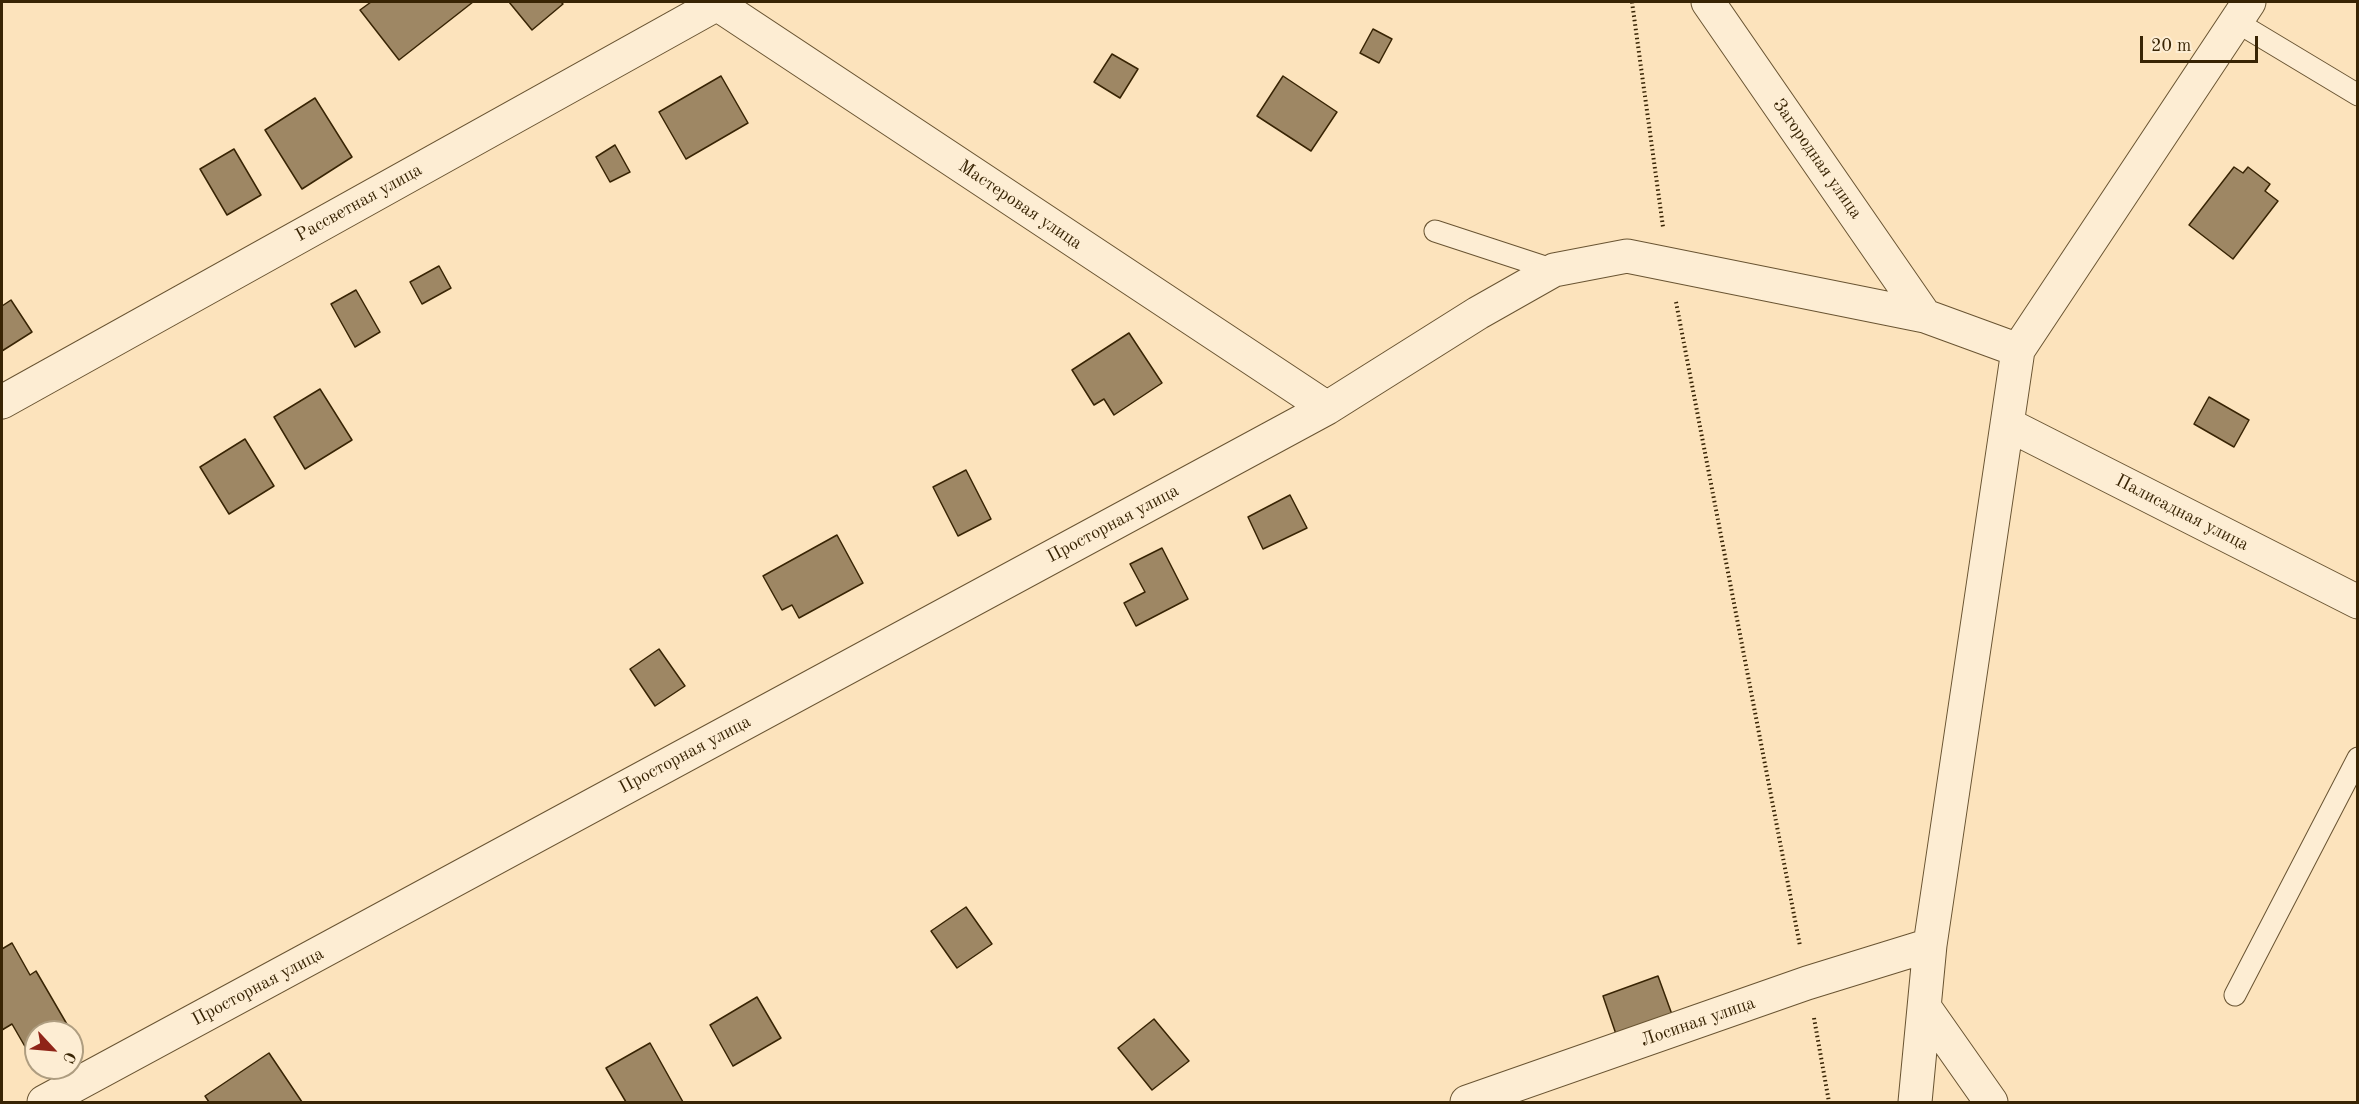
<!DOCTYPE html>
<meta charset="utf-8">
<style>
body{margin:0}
#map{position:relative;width:2359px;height:1104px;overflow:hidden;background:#fce3bc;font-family:"Old Standard TT",serif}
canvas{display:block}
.frame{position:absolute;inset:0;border:3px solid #382404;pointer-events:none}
.north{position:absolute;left:24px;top:1020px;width:60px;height:60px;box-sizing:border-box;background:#fdedd3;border:2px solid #ae9d80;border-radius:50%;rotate:116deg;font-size:16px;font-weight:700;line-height:24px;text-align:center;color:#382404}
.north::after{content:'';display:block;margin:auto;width:21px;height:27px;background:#8f2418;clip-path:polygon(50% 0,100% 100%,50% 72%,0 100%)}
.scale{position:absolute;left:2140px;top:36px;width:118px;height:27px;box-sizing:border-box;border:3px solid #382404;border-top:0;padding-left:8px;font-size:18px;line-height:21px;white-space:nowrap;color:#382404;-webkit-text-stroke:4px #fdedd3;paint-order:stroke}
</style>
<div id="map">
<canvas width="2359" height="1104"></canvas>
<div class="frame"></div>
<div class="north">С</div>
<div class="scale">20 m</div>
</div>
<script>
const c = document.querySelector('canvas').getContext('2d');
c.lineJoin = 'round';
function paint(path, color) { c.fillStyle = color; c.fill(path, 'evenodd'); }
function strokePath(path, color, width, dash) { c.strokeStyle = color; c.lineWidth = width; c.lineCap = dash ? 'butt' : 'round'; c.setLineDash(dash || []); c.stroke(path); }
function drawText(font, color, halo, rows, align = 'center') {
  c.font = font + ' "Old Standard TT",serif'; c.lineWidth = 4.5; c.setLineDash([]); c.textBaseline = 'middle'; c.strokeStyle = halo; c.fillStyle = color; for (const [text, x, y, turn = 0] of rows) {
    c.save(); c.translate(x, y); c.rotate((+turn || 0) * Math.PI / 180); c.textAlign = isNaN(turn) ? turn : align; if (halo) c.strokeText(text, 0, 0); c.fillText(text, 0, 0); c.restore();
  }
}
const building = new Path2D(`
 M371,2H473L399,60L360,10Z
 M509,2H561L563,4L532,30Z
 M1373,29L1392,39L1379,63L1360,53Z
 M1112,54L1138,69L1120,98L1094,82Z
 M721,76L748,123L686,159L659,112Z
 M1283,76L1337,112L1311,151L1257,116Z
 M315,98L352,157L302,189L265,130Z
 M615,145L630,172L610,182L596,157Z
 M234,149L261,195L227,215L200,169Z
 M2234,167L2243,173L2248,167L2270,184L2265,191L2278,201L2233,259L2189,225Z
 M439,266L451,288L422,304L410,282Z
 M356,290L380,332L355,347L331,304Z
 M11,300L32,332L2,351V306Z
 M1129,333L1162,383L1114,415L1104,399L1094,405L1072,370Z
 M320,389L352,440L305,469L274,417Z
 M2209,397L2249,420L2234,447L2194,424Z
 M245,439L274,486L229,514L200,467Z
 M966,470L991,519L958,536L933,487Z
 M1290,495L1307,528L1263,549L1248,517Z
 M837,535L863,583L799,618L792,605L782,610L763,576Z
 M1162,548L1188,599L1136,626L1124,603L1145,592L1130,564Z
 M659,649L685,686L655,706L630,669Z
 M966,907L992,944L957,968L931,931Z
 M12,943L30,975L36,971L68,1026L63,1029L64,1032H36V1050L34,1046L27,1050L12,1024L2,1030V949Z
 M1658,976L1674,1020L1618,1040L1603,996Z
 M757,997L781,1038L733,1066L710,1025Z
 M1154,1019L1189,1061L1152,1090L1118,1048Z
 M650,1043L683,1102H626L606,1068Z
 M269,1053L302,1102H209L205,1096Z`);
paint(building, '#9e8764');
strokePath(building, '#382404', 1.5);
const lane = new Path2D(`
 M2235,21L2358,95
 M1435,231L1554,270
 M2235,995L2358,758`);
const street = new Path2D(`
 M714,2L1327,408
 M1708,2L1925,316
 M2,402L717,4
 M2007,424L2358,602
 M1925,1008L1991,1102
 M44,1102L1327,408L1478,313L1554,270L1627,256L1925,316L2018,350
 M1467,1102L1807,983L1930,945
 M1915,1102L1930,945L2018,350L2249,2`);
strokePath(lane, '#695432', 23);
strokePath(street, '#695432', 35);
strokePath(new Path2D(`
 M1632,2L1663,227
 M1676,302L1800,946
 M1814,1018L1829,1102`), '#382404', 4, [1.5, 3]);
strokePath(lane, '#fdedd3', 21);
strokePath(street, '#fdedd3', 33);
drawText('18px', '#382404', '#fdedd3', [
 ["Загородная улица",1817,159,55],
 ["Рассветная улица",359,203,-29],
 ["Мастеровая улица",1020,205,34],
 ["Палисадная улица",2182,513,27],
 ["Просторная улица",1113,524,-28],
 ["Просторная улица",685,755,-28],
 ["Просторная улица",258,987,-28],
 ["Лосиная улица",1698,1022,-19]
]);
</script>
